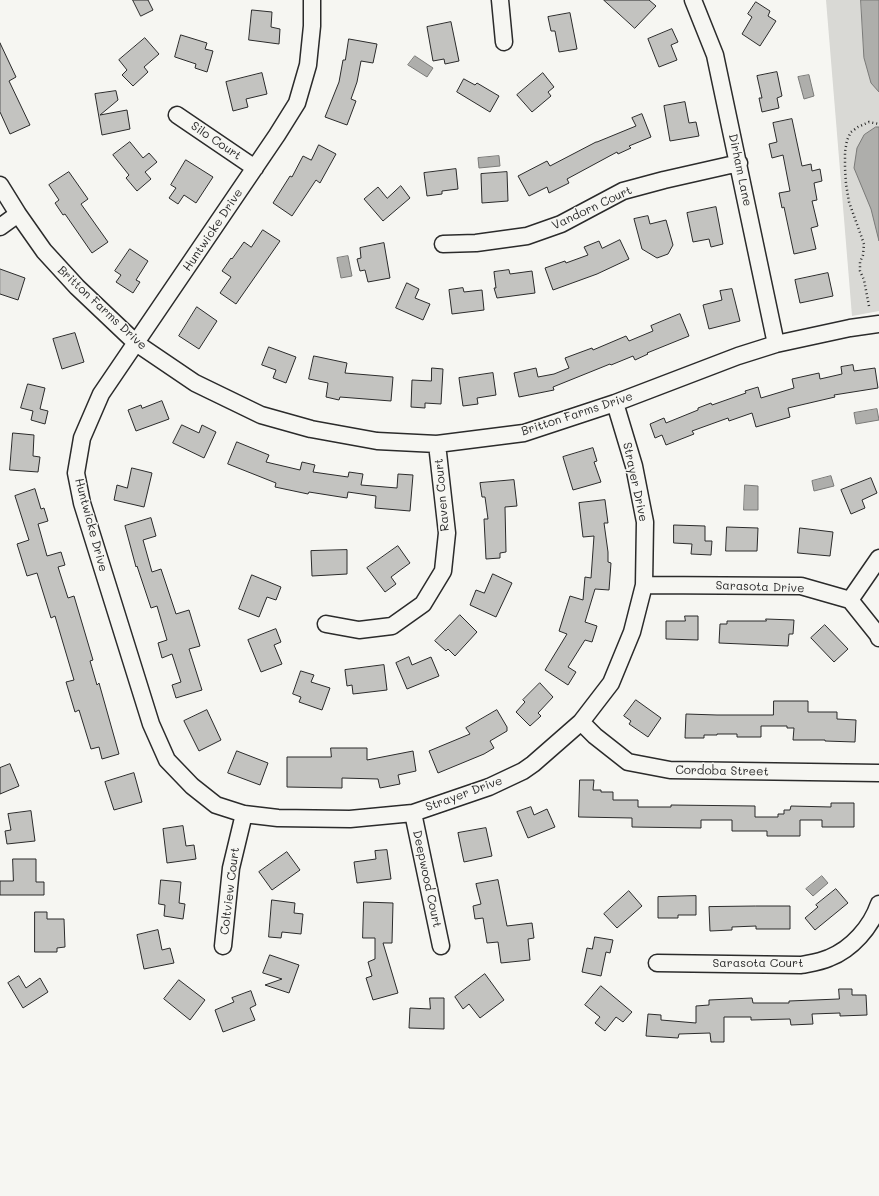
<!DOCTYPE html>
<style>
body{margin:0}
canvas{display:block;background:#f6f6f2}
</style>
<canvas width="879" height="1196"></canvas>
<script>
const c = document.querySelector('canvas').getContext('2d');
c.lineJoin = 'round';
function paint(path, color) { c.fillStyle = color; c.fill(path, 'evenodd'); }
function strokePath(path, color, width, dash) { c.strokeStyle = color; c.lineWidth = width; c.lineCap = dash ? 'butt' : 'round'; c.setLineDash(dash || []); c.stroke(path); }
function drawText(font, color, halo, rows, align = 'center') {
  c.font = font + ' Mali,sans-serif'; c.lineWidth = 3; c.setLineDash([]); c.textBaseline = 'middle'; c.strokeStyle = halo; c.fillStyle = color; for (const [text, x, y, turn = 0] of rows) {
    c.save(); c.translate(x, y); c.rotate((+turn || 0) * Math.PI / 180); c.textAlign = isNaN(turn) ? turn : align; if (halo) c.strokeText(text, 0, 0); c.fillText(text, 0, 0); c.restore();
  }
}
paint(new Path2D(`
 M826,0H879V311L852,316Z`), '#d9d9d5');
const water = new Path2D(`
 M861,0H879V92L871,83L864,58Z
 M415,56L433,68L427,77L408,65Z
 M809,75L814,96L804,99L798,77Z
 M876,127H879V241L871,209L854,168L857,148L864,135Z
 M499,156L500,166L479,168L478,158Z
 M348,256L352,276L341,278L337,258Z
 M877,409L879,420L856,424L854,413Z
 M831,476L834,486L814,491L812,481Z
 M745,485L758,486V510H744Z
 M822,876L828,883L813,896L806,889Z`);
paint(water, '#aeaeab');
strokePath(water, '#7a7a78', 1);
const building = new Path2D(`
 M133,0H148L153,10L141,16Z
 M604,0H649L656,6L635,28Z
 M756,2L770,11L768,16L776,21L760,46L742,34L752,17L748,14Z
 M252,10L272,12L271,27L280,29L279,44L249,40Z
 M570,13L577,49L559,52L555,31H551L548,17Z
 M451,22L459,61L445,64L444,59L433,61L427,27Z
 M672,29L678,42L671,45L677,60L659,67L648,39Z
 M181,35L207,43L205,49L213,51L207,72L195,68L196,64L175,57Z
 M145,38L159,54L144,67L148,72L133,86L122,75L127,70L119,60Z
 M349,39L377,44L373,63L361,61L357,82L351,99L356,101L347,125L325,117L339,82L343,60H345Z
 M0,43L16,77L9,81L30,125L10,134L0,112Z
 M777,72L782,96L777,98L779,108L762,112L759,98H762L757,76Z
 M262,73L267,94L246,99L248,107L233,111L226,82Z
 M543,73L554,87L548,92L551,96L532,112L517,95Z
 M464,79L475,85L477,83L499,96L490,112L457,92Z
 M116,91L118,100L100,115L127,110L130,129L102,135L95,94Z
 M685,102L689,123L696,122L699,136L670,141L664,106Z
 M642,114L651,137L629,146L631,148L618,154L617,152L567,179L569,183L549,193L547,187L529,196L518,176L547,161L550,166L596,142H597L636,126L632,118Z
 M792,119L802,166L811,164L812,171L820,169L822,181L814,183L817,200L812,201L818,226L811,228L816,249L794,254L784,207L782,208L779,193L790,191L783,155L772,158L769,144L777,142L773,123Z
 M130,142L143,158L149,153L157,162L145,172L151,179L137,191L126,178L129,175L113,155Z
 M319,145L336,154L320,183L316,180L292,216L273,203L290,176L292,177L303,156L311,160Z
 M186,160L213,177L196,203L184,195L178,204L169,198L176,188L171,185Z
 M456,169L458,189L442,191V194L427,196L424,173Z
 M69,172L88,199L81,204L108,242L92,253L65,214L63,215L55,203L59,200L49,185Z
 M507,172L508,201L482,203L481,174Z
 M401,186L410,198L383,221L364,199L378,187L387,198Z
 M716,207L723,244L711,247L709,239L693,242L687,213Z
 M648,216L650,224L666,220L673,245L668,254L657,258L642,249L634,219Z
 M263,230L280,241L236,304L220,293L231,277L222,271L231,258L232,259L244,242L251,247Z
 M620,240L629,259L597,274L553,290L545,268L565,261L566,263L588,255L584,247L599,241L602,248Z
 M384,243L390,278L368,282L365,270L360,271L357,259L361,258L360,248Z
 M130,249L148,261L136,280L140,282L133,293L116,282L121,275L115,271Z
 M0,269L25,278L18,300L0,294Z
 M509,270L510,274L532,271L535,293L497,298L494,288H496L494,272Z
 M828,273L833,296L800,303L795,280Z
 M407,283L419,289L415,298L430,304L423,320L396,308Z
 M463,288L464,292L482,290L484,310L452,314L449,290Z
 M732,289L740,321L709,329L703,305L722,300L720,291Z
 M197,307L217,321L199,349L179,336Z
 M680,314L689,336L647,353L648,354L635,360L633,356L611,365L610,364L553,387L554,390L519,397L514,373L536,368L538,377L554,374L569,368L565,358L592,348L593,350L626,336L629,341L653,331L651,326Z
 M75,333L84,362L62,369L53,339Z
 M269,347L296,357L286,383L273,378L276,370L262,365Z
 M314,356L347,363L345,373L393,377L391,401L340,397L339,400L326,397L328,383L309,379Z
 M853,365L854,371L875,368L878,388L834,395L835,397L788,408L790,417L756,427L752,413L729,421L728,418L692,431L694,434L666,445L662,435L655,438L650,424L664,418L666,423L698,410V408L711,403L712,405L746,393L745,391L758,387L761,398L794,388L792,379L819,373L820,379L842,374L841,367Z
 M432,368L443,369L441,404L425,403V408L411,407L412,380L431,381Z
 M493,373L496,395L477,398L478,404L463,406L459,378Z
 M28,384L45,388L40,409L48,411L45,424L31,420L33,411L21,408Z
 M162,401L169,419L136,431L128,410L141,405L142,408Z
 M182,425L199,433L202,425L216,432L204,458L173,443Z
 M13,433L34,435L33,456L40,457L38,472L10,470Z
 M237,442L269,455L266,462L300,470L302,462L315,465L313,472L348,477L349,472L363,474L361,485L397,488L398,474L413,475L410,511L375,508L376,496L348,492L347,498L309,492L308,494L275,487L276,483L228,464Z
 M593,448L597,461L594,462L601,482L573,490L563,457Z
 M132,468L152,473L144,507L114,500L117,485L127,488Z
 M871,478L877,493L862,500L865,508L851,514L841,490Z
 M514,480L517,506L505,507L506,552L500,553V558L486,559L484,519H488L485,497H482L480,483Z
 M35,489L41,509L44,508L48,521L38,524L47,556L61,552L65,565L58,567L68,598L74,596L93,660L90,661L97,685L99,683L119,754L102,759L99,747L91,749L79,710L75,712L66,682L74,680L55,616L51,618L37,573L27,576L17,544L29,540L15,496Z
 M605,500L608,523H604L608,552V562L611,563L609,590L595,589L585,622L597,626L592,642L585,640L568,667L576,672L568,685L545,670L567,634L559,631L570,596L583,600L585,577L591,578L594,536L583,537L579,503Z
 M151,518L156,536L143,540L152,572L161,569L176,614L189,610L200,646L189,649L202,690L176,698L172,685L181,682L172,654L162,658L158,643L167,640L157,606L151,608L137,566L136,567L125,526Z
 M674,525L705,526V541H712L711,555L691,554L692,544L674,543Z
 M727,527L758,528L757,551H726Z
 M800,528L833,532L830,556L798,553Z
 M398,546L410,563L391,577L396,584L385,592L367,568Z
 M347,550V574L312,576L311,551Z
 M493,574L512,583L496,617L470,605L476,590L484,593Z
 M252,575L281,587L276,600L267,597L259,617L239,609Z
 M460,615L477,632L455,656L448,649L446,651L435,641Z
 M685,616H698V640L666,639V621H685Z
 M766,619L794,620L793,634H789L788,646L719,643L720,624H727V621H766Z
 M825,625L848,649L834,662L811,638Z
 M276,629L281,642L274,645L282,664L261,672L248,640Z
 M409,657L412,665L431,657L439,676L407,689L396,663Z
 M384,665L387,690L353,694L352,685L347,686L345,670Z
 M301,671L314,675L311,682L330,688L322,710L299,702L301,697L293,694Z
 M540,683L553,697L538,713L541,716L530,726L516,712L525,702L523,700Z
 M636,700L661,718L648,737L629,724L631,721L624,716Z
 M774,701H808V712H837V719L856,720L855,742L825,741V740H793L794,728H787V726H761V737H737V734H717V735H704V738H685L686,714L717,715H773Z
 M207,710L221,740L199,751L184,721Z
 M497,710L507,727V731L490,741L494,748L484,754L438,773L429,751L470,734L466,728Z
 M331,748H367V760L413,751L416,771L398,775L400,784L380,788L378,779L342,778V788L287,787V757H331Z
 M237,751L268,763L260,785L228,773Z
 M10,764L19,786L0,794V768Z
 M134,773L142,802L114,810L105,782Z
 M580,780H594L593,790H601V792H613V800H638V807H671V805L755,806V817H778V814H784V810H790L791,806L831,807V803H854V827H822V820H800V836H767V831H732V820H701V828L632,827V818L579,817Z
 M531,807L534,815L547,809L555,827L528,838L517,812Z
 M31,811L35,841L7,844L5,831L11,830L8,814Z
 M183,826L186,846L194,845L196,859L167,863L163,829Z
 M486,828L492,856L464,862L458,833Z
 M387,850L391,879L357,883L354,862L376,859L375,851Z
 M287,852L300,870L272,890L259,872Z
 M13,859H36V882H44V895H0V881H13Z
 M161,880L181,882L179,903L185,904L183,919L164,916L165,905L159,904Z
 M498,880L507,926L532,923L534,938L528,939L530,960L501,963L498,942L487,943L483,918L475,919L473,906L481,904L476,884Z
 M836,889L848,903L815,930L805,918L818,907L816,905Z
 M629,891L642,906L617,928L604,914Z
 M696,896V915H678V918H658V897Z
 M272,900L295,903L294,913L303,914L301,934L282,932L281,938L269,937Z
 M364,902L393,903L392,943H383L398,993L373,1000L366,978L372,976L368,962L375,959V938H363Z
 M756,906H790V929H756V926L732,927V930L710,931L709,907Z
 M35,912H47V919H64L65,947L57,948V952H35Z
 M158,930L162,950L170,948L174,963L144,969L137,935Z
 M595,937L613,940L610,953L606,952L601,976L582,972L587,948L592,949Z
 M270,955L299,965L289,993L265,985L282,979L263,973Z
 M485,974L504,1000L480,1018L469,1004L463,1009L455,997Z
 M19,976L26,988L40,978L48,992L23,1008L8,983Z
 M179,980L205,1000L190,1020L164,999Z
 M601,986L632,1012L623,1022L616,1017L605,1031L595,1023L600,1017L585,1005Z
 M839,989H852V995H866L867,1015L840,1016V1013L812,1014L813,1024L791,1025L790,1019L751,1020V1017H724V1042H711L710,1033L679,1034L678,1038L646,1036L648,1014L661,1015V1020L696,1023V1006L709,1005V1000L752,998L753,1003H789V1001L839,999Z
 M251,991L256,1005L250,1008L255,1020L223,1032L215,1010L234,1002L232,998Z
 M430,998H444V1029L409,1028L410,1008L430,1009Z`);
paint(building, '#c3c3c0');
strokePath(building, '#2b2b2b', 1);
const minor = new Path2D(`
 M312,0V26L308,65L297,103L277,135L101,394L82,438L76,473L82,503L151,724L167,760L192,786L216,805L244,814L278,818L350,819L413,813L489,787L523,771L533,764L581,722L611,683L632,632L644,585L645,522L634,466L615,403
 M500,0L504,42
 M693,0L715,55L776,344
 M177,115L255,168
 M0,185L18,214L44,251L77,287L136,343L195,383L261,415L311,429L377,441L437,444L524,433L615,403L738,356L776,344L850,328L879,324
 M0,227L18,214
 M443,244L476,243L527,236L561,224L623,191L664,180L739,163
 M644,585L801,586L850,600L878,635L879,638
 M850,600L879,558
 M326,624L359,630L392,626L423,604L443,571L447,533L437,444
 M581,722L595,736L628,762L670,770L879,773
 M413,813L441,946
 M223,946L231,868L244,814
 M657,963L801,965C811,963 820,962 829,958C852,949 871,927 879,904`);
strokePath(minor, '#2b2b2b', 19);
strokePath(new Path2D(`
 M869,306L864,280L860,271V262L863,255L864,244L849,202L846,184L845,168V152L847,140L851,132L858,127L869,122L879,124`), '#2b2b2b', 2.5, [1, 3]);
strokePath(minor, '#f6f6f2', 16);
drawText('12px', '#2b2b2b', '#f6f6f2', [
 ["Silo Court",216,141,34],
 ["Dirham Lane",740,170,78],
 ["Vandorn Court",592,208,-25],
 ["Huntwicke Drive",213,230,-56],
 ["Britton Farms Drive",102,308,43],
 ["Britton Farms Drive",577,414,-18],
 ["Strayer Drive",635,482,78],
 ["Raven Court",442,495,-95],
 ["Huntwicke Drive",91,525,75],
 ["Sarasota Drive",760,587,2],
 ["Cordoba Street",722,771,1],
 ["Strayer Drive",464,794,-20],
 ["Deepwood Court",427,879,78],
 ["Coltview Court",230,891,-83],
 ["Sarasota Court",758,963]
]);
</script>
